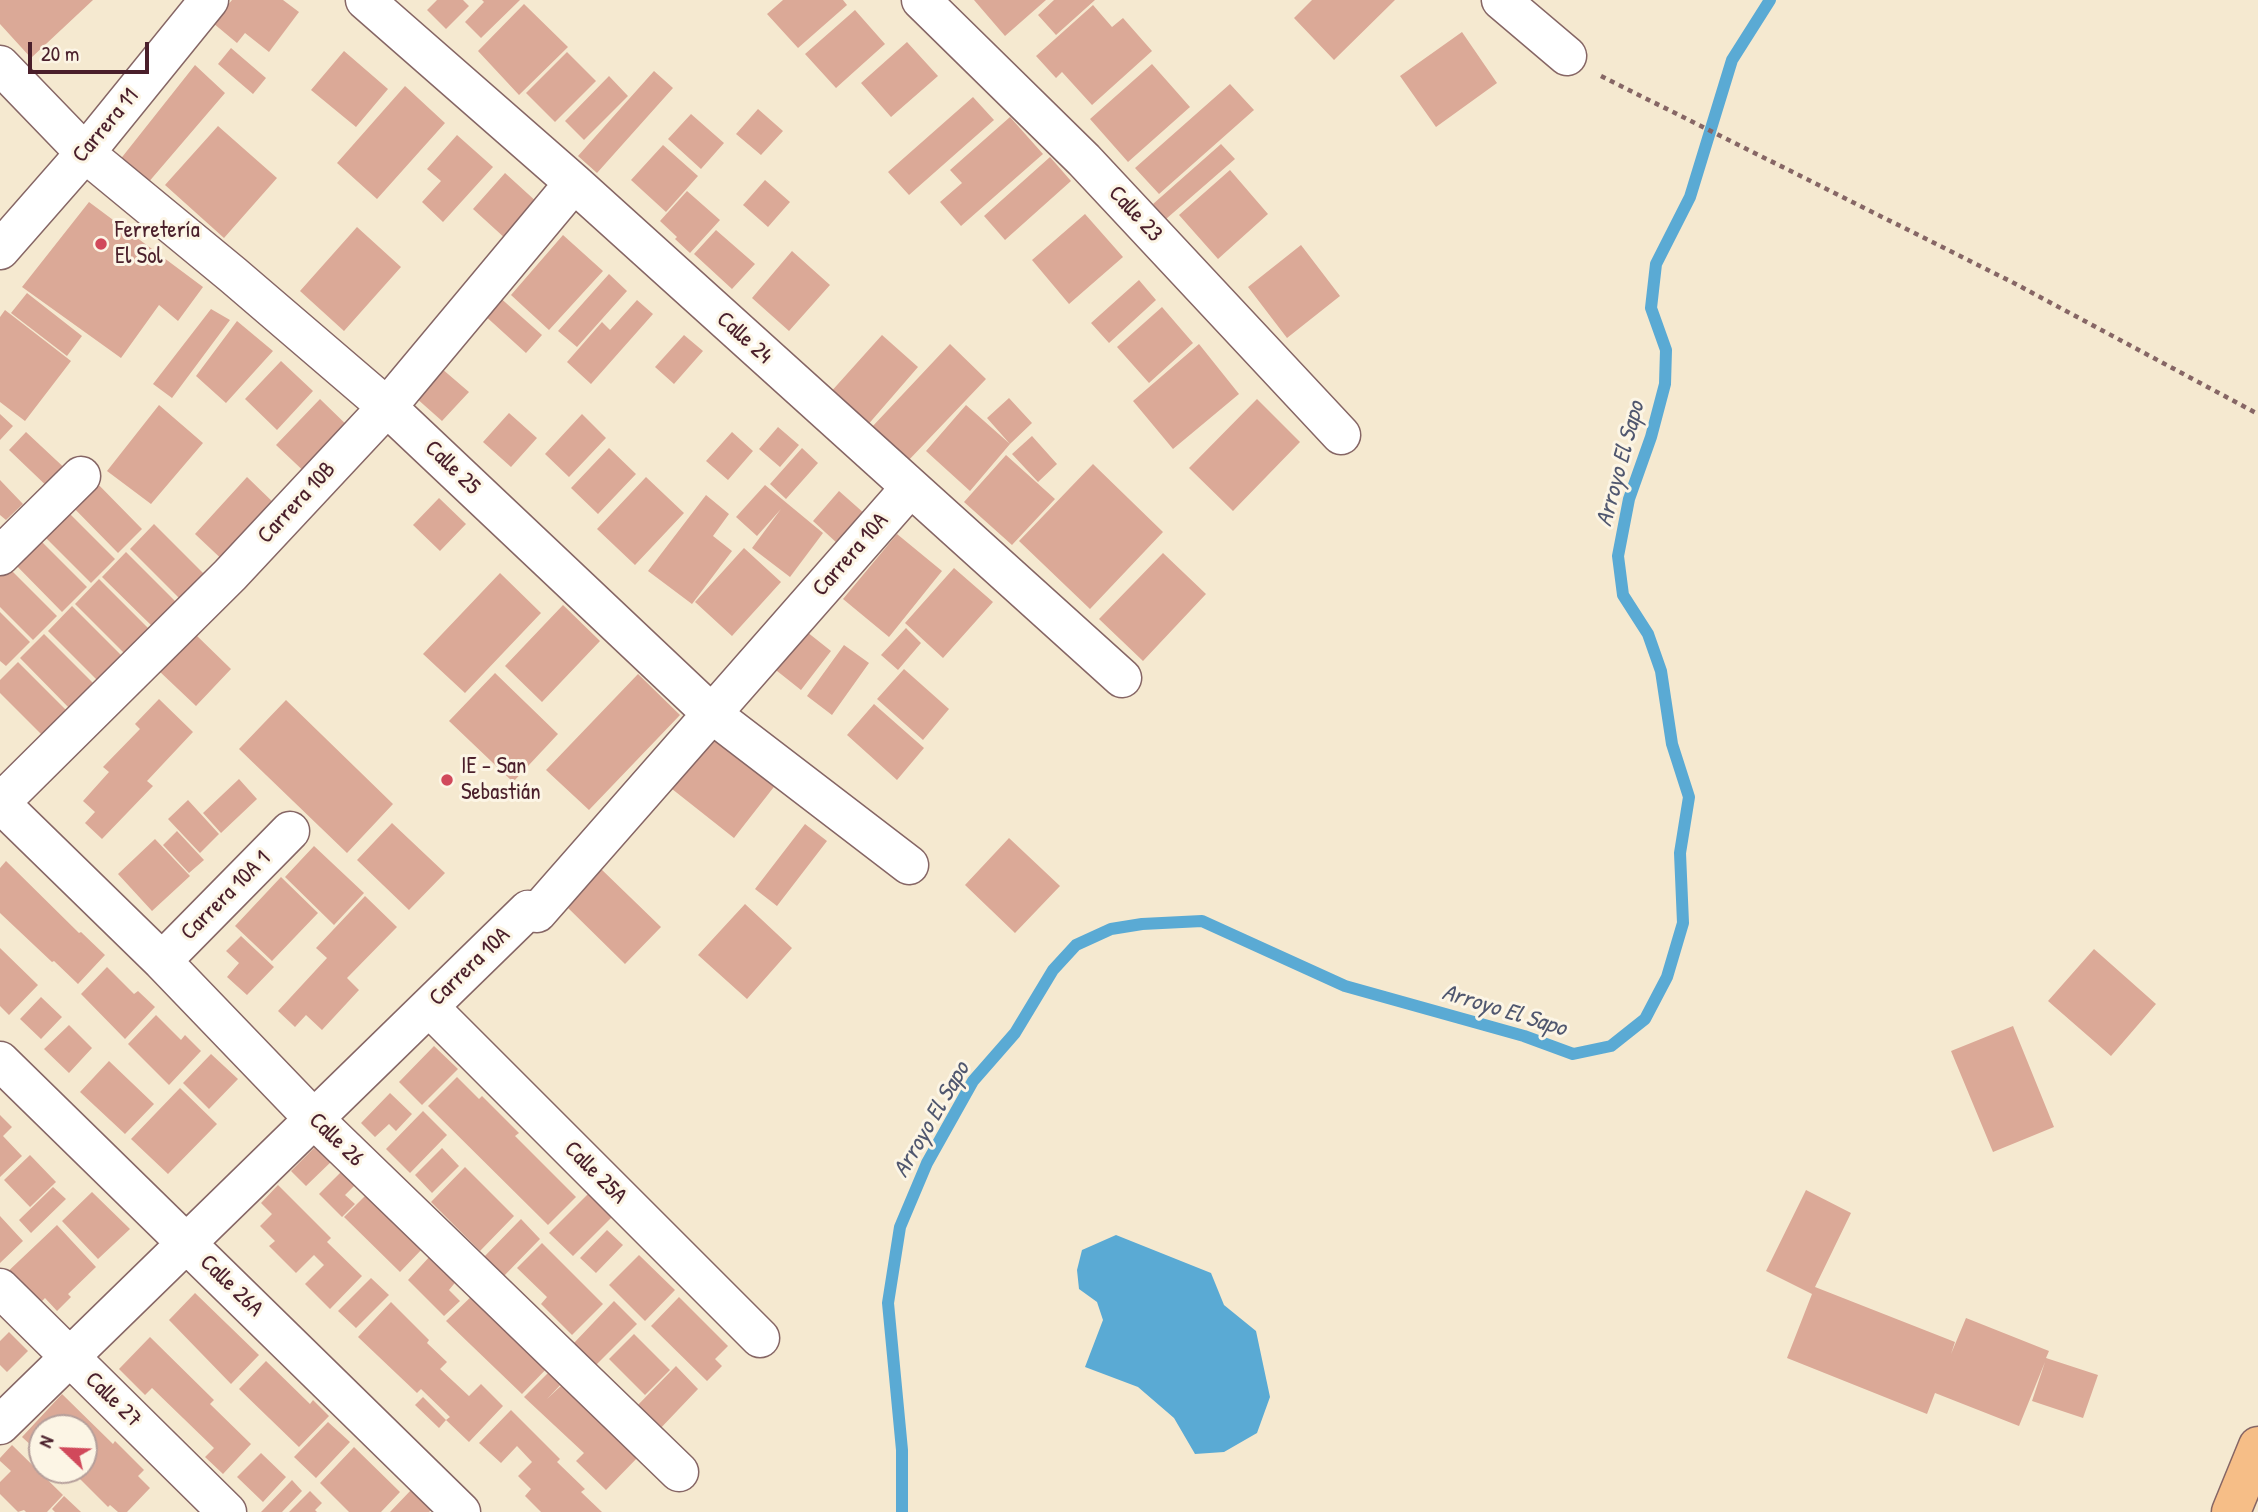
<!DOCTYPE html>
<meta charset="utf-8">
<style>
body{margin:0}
#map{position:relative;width:2258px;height:1512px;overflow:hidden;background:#f5e9d0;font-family:"Patrick Hand",sans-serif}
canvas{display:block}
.north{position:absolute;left:28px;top:1414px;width:70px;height:70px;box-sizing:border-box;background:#fcf5e5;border:2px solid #b59f9b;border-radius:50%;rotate:293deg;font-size:19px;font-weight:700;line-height:28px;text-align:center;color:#4a1f2b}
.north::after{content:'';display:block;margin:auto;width:24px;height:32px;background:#d1495b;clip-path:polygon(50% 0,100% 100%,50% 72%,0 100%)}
.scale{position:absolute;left:28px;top:42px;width:121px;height:32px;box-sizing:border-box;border:4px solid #4a1f2b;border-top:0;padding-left:9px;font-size:21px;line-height:24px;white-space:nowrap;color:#4a1f2b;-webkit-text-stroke:5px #fcf5e5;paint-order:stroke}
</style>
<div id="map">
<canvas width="2258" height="1512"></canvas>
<div class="north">N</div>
<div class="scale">20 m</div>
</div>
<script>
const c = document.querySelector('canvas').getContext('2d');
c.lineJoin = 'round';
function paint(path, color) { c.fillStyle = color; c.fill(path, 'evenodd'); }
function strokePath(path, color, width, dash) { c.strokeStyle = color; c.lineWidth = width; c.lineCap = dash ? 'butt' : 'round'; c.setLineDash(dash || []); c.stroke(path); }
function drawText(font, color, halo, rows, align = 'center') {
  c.font = font + ' "Patrick Hand",sans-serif'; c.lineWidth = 6; c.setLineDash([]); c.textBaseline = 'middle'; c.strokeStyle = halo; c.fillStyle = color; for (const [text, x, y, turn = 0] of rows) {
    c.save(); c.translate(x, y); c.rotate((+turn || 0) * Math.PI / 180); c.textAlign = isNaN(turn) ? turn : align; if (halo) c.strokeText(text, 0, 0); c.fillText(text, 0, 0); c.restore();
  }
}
paint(new Path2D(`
 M1116,1235L1211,1273L1224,1305L1256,1331L1270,1397L1257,1433L1224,1452L1195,1454L1174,1418L1138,1387L1085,1367L1103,1320L1097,1302L1079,1289L1077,1270L1082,1250Z`), '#5aaad4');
strokePath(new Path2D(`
 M902,1512V1450L888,1303L900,1227L927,1163L973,1081L1015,1033L1053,970L1076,945L1111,929L1142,924L1202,921L1345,986L1524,1036L1573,1054L1611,1046L1645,1019L1667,977L1683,923L1680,853L1689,797L1672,744L1661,671L1648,634L1623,595L1618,556L1629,499L1651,437L1665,384L1666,350L1651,308L1656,264L1690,197L1732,60L1770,0`), '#5aaad4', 12);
paint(new Path2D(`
 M0,0H93L31,58L0,24Z
 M232,0H283L299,12L269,52L245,33L237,43L213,23Z
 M437,0H463L469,6L446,29L427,10Z
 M482,0H520L481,38L465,22L484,2Z
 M783,0H843L847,5L798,48L767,14Z
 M974,0H1046L1005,36Z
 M1054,0H1095L1056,35L1038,15Z
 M1312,0H1395L1334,60L1294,18Z
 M524,4L568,47L519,95L478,51Z
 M1093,5L1112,27L1123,18L1152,51L1092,105L1062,72L1056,78L1036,56Z
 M855,10L885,44L836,88L805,54Z
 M1462,32L1497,83L1436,127L1400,76Z
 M907,42L938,76L891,117L861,83Z
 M231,48L266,78L253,94L218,64Z
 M344,51L388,89L356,127L311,90Z
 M567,52L596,81L555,122L526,93Z
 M1152,64L1190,107L1128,162L1090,119Z
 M195,65L225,93L147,184L119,161Z
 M654,71L673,88L597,173L578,156Z
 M609,76L628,96L584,140L565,121Z
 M1230,84L1254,110L1159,194L1135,168Z
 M405,86L445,123L377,199L337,163Z
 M973,97L994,120L909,195L888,172Z
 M758,109L783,131L761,155L736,134Z
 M691,114L724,143L701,169L668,139Z
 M1010,117L1043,154L961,226L940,202L962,183L950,170Z
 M218,126L277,178L224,238L165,185Z
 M457,135L493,167L443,222L422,202L441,181L427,169Z
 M1221,144L1235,159L1166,219L1153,204Z
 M663,145L698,176L666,212L631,180Z
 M1050,157L1071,181L1005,240L984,216Z
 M1230,170L1268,214L1218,259L1179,215Z
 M505,173L539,204L507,240L473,209Z
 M765,180L790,202L768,227L743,205Z
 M687,191L720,220L690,253L675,239L677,237L660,221Z
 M89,202L203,287L178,321L159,305L121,358L22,287Z
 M1085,214L1123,257L1069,304L1032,260Z
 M357,227L401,267L344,331L300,291Z
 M716,230L755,264L732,289L694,254Z
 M563,235L603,271L549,330L511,295Z
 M1301,245L1340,296L1287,338L1248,287Z
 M792,251L830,285L789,331L752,298Z
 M609,274L627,291L577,347L558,331Z
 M1139,280L1156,300L1109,343L1091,323Z
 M27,293L82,336L67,356L11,313Z
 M497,295L542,335L526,353L482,313Z
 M637,300L653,314L591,384L567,362L602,322L610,330Z
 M1162,307L1193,343L1149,383L1117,347Z
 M211,309L230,320L172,398L153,384Z
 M5,310L71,361L25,421L0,402V317Z
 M237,321L273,351L226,403L196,376Z
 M684,335L703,351L674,384L655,367Z
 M882,335L918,367L866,427L829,394Z
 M950,344L986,379L907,462L871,428Z
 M1199,344L1239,394L1173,449L1133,401Z
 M281,361L313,391L277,430L245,399Z
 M441,368L469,392L442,421L415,397Z
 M1009,398L1032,423L1010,444L987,418Z
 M320,399L354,432L311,478L276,445Z
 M1257,399L1300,442L1233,511L1189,468Z
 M159,405L203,443L151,504L107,471Z
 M966,405L1010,444L970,491L926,451Z
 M509,413L537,438L511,467L483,442Z
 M0,414L13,426L0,440Z
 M582,414L606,438L569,477L545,454Z
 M778,427L799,445L780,467L759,449Z
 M26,432L71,474L54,493L9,450Z
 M732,432L753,451L728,480L706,461Z
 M1032,436L1057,464L1038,482L1012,454Z
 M609,448L636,474L598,514L571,488Z
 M802,448L818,463L786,499L770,484Z
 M1006,455L1055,499L1012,545L964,502Z
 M1093,464L1163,532L1090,609L1019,541Z
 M90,476L142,529L118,553L66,500Z
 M247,477L278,507L229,566L195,534Z
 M646,477L684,513L635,565L597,529Z
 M0,480L23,504L6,520L0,515Z
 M765,485L823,533L790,577L752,548L781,509L757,536L736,517Z
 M839,491L865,514L838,544L813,521Z
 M706,495L729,514L713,536L732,551L692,604L648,571Z
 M439,498L466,524L440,551L413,525Z
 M63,507L115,559L91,583L39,531Z
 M154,524L207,577L182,601L130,549Z
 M34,534L87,587L62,612L10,559Z
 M897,534L942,571L889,637L843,599Z
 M744,548L781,582L732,636L695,602Z
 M126,552L179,605L155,629L102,577Z
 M1163,553L1206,594L1143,661L1099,619Z
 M5,564L57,616L33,640L0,607V568Z
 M954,568L993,602L943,658L905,623Z
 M500,573L541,613L465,693L423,654Z
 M99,579L152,632L128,657L75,604Z
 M563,605L600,641L542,702L505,666Z
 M72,606L125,659L100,683L48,631Z
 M0,612L30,642L6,666L0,661Z
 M802,628L831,651L801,690L772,667Z
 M906,628L921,643L898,670L881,655Z
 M194,633L231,669L196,706L158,670Z
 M44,634L96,686L72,711L20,658Z
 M844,645L869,663L832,715L807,696Z
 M18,662L70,714L46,739L0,693V680Z
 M904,669L949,709L923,740L877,699Z
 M495,673L558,734L513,782L449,721Z
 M638,674L680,715L589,810L546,770Z
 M159,699L193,732L147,781L153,786L102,839L85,823L95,812L83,801L109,772L103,767L140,729L135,724Z
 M286,700L393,804L347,853L239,749Z
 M874,704L924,748L897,780L847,735Z
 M709,730L777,783L734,838L667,785Z
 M239,779L257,799L221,833L203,813Z
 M188,800L219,834L200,853L168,819Z
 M392,823L445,873L409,910L357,860Z
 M805,824L827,841L777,906L755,889Z
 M177,831L204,860L189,873L163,845Z
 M1009,838L1060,886L1015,933L965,885Z
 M155,839L190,876L152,911L118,874Z
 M314,846L364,893L334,925L285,877Z
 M6,861L79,933L81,932L105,955L78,984L54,961L52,962L0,913V868Z
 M600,868L661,927L625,964L565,905Z
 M281,877L318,913L272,961L235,926Z
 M365,896L397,927L347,978L359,990L322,1030L306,1015L295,1027L278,1011L327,958L316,948Z
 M745,904L792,948L747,999L698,955Z
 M241,936L274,967L247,995L227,977L239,963L226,951Z
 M0,948L38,985L9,1015L0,1006Z
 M2094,949L2156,1004L2111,1056L2048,1001Z
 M107,967L134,994L138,991L155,1007L125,1039L81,994Z
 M41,997L62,1017L41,1039L20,1019Z
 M156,1015L181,1040L185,1035L201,1051L169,1085L128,1044Z
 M69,1025L92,1048L69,1073L44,1049Z
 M2013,1026L2054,1127L1993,1152L1951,1051Z
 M434,1046L458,1069L422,1105L399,1082Z
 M211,1054L238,1079L209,1109L183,1083Z
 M109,1061L154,1104L125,1134L80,1092Z
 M457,1077L479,1099L482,1096L519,1133L515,1136L576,1197L548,1225L428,1106Z
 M180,1088L217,1124L168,1174L131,1139Z
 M390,1093L412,1114L396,1131L389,1124L375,1137L361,1123Z
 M423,1111L447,1135L410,1173L386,1149Z
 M0,1115L12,1127L3,1136L22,1156L0,1177Z
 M319,1143L335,1158L306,1186L291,1171Z
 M442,1148L459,1166L432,1193L415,1175Z
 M30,1155L56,1182L30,1207L4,1180Z
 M465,1167L514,1216L480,1251L431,1202Z
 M345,1168L358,1182L345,1195L355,1204L342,1217L319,1194Z
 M278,1185L331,1238L327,1242L362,1276L330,1309L305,1284L324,1265L314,1255L296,1273L269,1246L275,1241L260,1226L272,1214L261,1203Z
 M53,1187L66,1199L31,1233L19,1220Z
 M1806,1190L1851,1213L1815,1287L1955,1342L1951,1354L1966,1318L2049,1351L2046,1358L2098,1375L2083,1418L2032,1401L2045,1362L2019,1426L1935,1393L1927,1414L1787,1358L1812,1294L1766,1271Z
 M370,1191L423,1248L400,1272L344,1217Z
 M92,1192L130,1229L98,1259L62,1221Z
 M589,1193L613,1216L573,1256L549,1233Z
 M0,1216L23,1241L0,1263Z
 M521,1219L540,1239L501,1279L481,1260Z
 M57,1225L96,1267L68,1294L71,1297L57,1311L45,1298L32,1311L1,1278Z
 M607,1230L623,1245L596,1273L580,1258Z
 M542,1243L603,1304L572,1335L541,1304L547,1297L517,1268Z
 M432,1254L458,1279L449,1290L460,1301L444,1316L408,1280Z
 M639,1255L675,1290L645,1321L609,1285Z
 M371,1278L389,1295L356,1328L338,1311Z
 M479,1289L551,1364L522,1394L446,1321Z
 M195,1293L259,1355L231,1384L169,1320Z
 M679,1297L728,1346L715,1359L722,1366L707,1381L651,1326Z
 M614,1301L637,1324L595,1366L573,1344Z
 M391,1302L429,1340L427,1343L447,1362L440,1369L469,1396L481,1384L503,1406L469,1442L446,1420L439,1428L415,1405L423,1397L446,1420L450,1417L421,1389L417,1393L358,1337Z
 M9,1332L28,1351L7,1372L0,1365V1341Z
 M634,1334L670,1370L645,1395L609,1359Z
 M150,1337L214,1400L210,1404L251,1444L223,1474L205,1457L214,1448L152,1388L145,1395L119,1369Z
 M266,1361L310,1404L313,1400L329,1416L299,1447L239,1389Z
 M676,1366L698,1389L657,1432L634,1409Z
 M553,1368L565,1380L547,1399L564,1383L639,1456L606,1490L576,1461L584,1453L524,1397Z
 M62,1394L113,1444L115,1441L144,1470L138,1476L150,1488L127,1512H118L110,1505L108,1507L71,1470H84V1428H42V1442L34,1448L22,1437Z
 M511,1410L560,1459L557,1462L585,1489L581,1492L602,1512H541L525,1496L531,1489L518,1476L532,1462L517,1446L501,1463L479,1443Z
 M328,1422L350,1442L316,1478L294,1457Z
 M12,1445L63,1495L47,1512H26L24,1510L18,1512L0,1494V1482L11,1471L0,1461V1458Z
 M354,1447L400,1492L381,1512H349L320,1483Z
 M261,1453L286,1477L263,1502L237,1477Z
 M292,1480L302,1491L282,1512H261Z
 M412,1489L432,1509L429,1512H390Z
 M310,1491L322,1503L315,1510L317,1512H289Z
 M64,1496L81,1512H55L52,1509Z`), '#dba997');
const minor = new Path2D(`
 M365,0L574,183L1122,678
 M921,0L1084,160L1341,435
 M1501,0L1567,56
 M0,65L85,153L233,275L387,407L712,714L909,865
 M0,250L85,153L209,0
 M0,556L81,476
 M0,803L162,961L314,1119L679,1472
 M0,803L230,575L387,407L574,183
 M162,961L290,831
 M429,1007L760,1338
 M0,1061L461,1512
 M0,1288L227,1512
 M0,1425L528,910L537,913L910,488`);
const major = new Path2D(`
 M2231,1512L2258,1446`);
strokePath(minor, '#866665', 41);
strokePath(major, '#866665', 41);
strokePath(new Path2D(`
 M1601,76L2012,282L2258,414`), '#866665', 4.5, [5, 5]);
strokePath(minor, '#fff', 38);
strokePath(major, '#f6be87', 38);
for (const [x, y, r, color] of [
 [101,244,7,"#d1495b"],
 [447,780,7,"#d1495b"]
]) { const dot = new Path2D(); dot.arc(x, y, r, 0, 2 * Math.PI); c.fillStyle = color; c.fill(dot); strokePath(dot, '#fcf5e5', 2.5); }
drawText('23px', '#4a1f2b', '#fcf5e5', [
 ["Carrera 11",106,126,-50],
 ["Calle 23",1135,214,47],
 ["Calle 24",744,338,42],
 ["Calle 25",452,468,44],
 ["Carrera 10B",297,503,-47],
 ["Carrera 10A",851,555,-49],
 ["Carrera 10A 1",226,896,-45],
 ["Carrera 10A",470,967,-44],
 ["Calle 26",336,1140,44],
 ["Calle 25A",595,1173,45],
 ["Calle 26A",231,1286,44],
 ["Calle 27",113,1400,44]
]);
drawText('23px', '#4a1f2b', '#fcf5e5', [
 ["Ferretería",115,231],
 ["El Sol",115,257],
 ["IE - San",461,767],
 ["Sebastián",461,793]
], 'left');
drawText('italic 24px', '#50576f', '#fcf5e5', [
 ["Arroyo El Sapo",1621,464,-75],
 ["Arroyo El Sapo",1504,1011,17],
 ["Arroyo El Sapo",932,1120,-60]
]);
</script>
